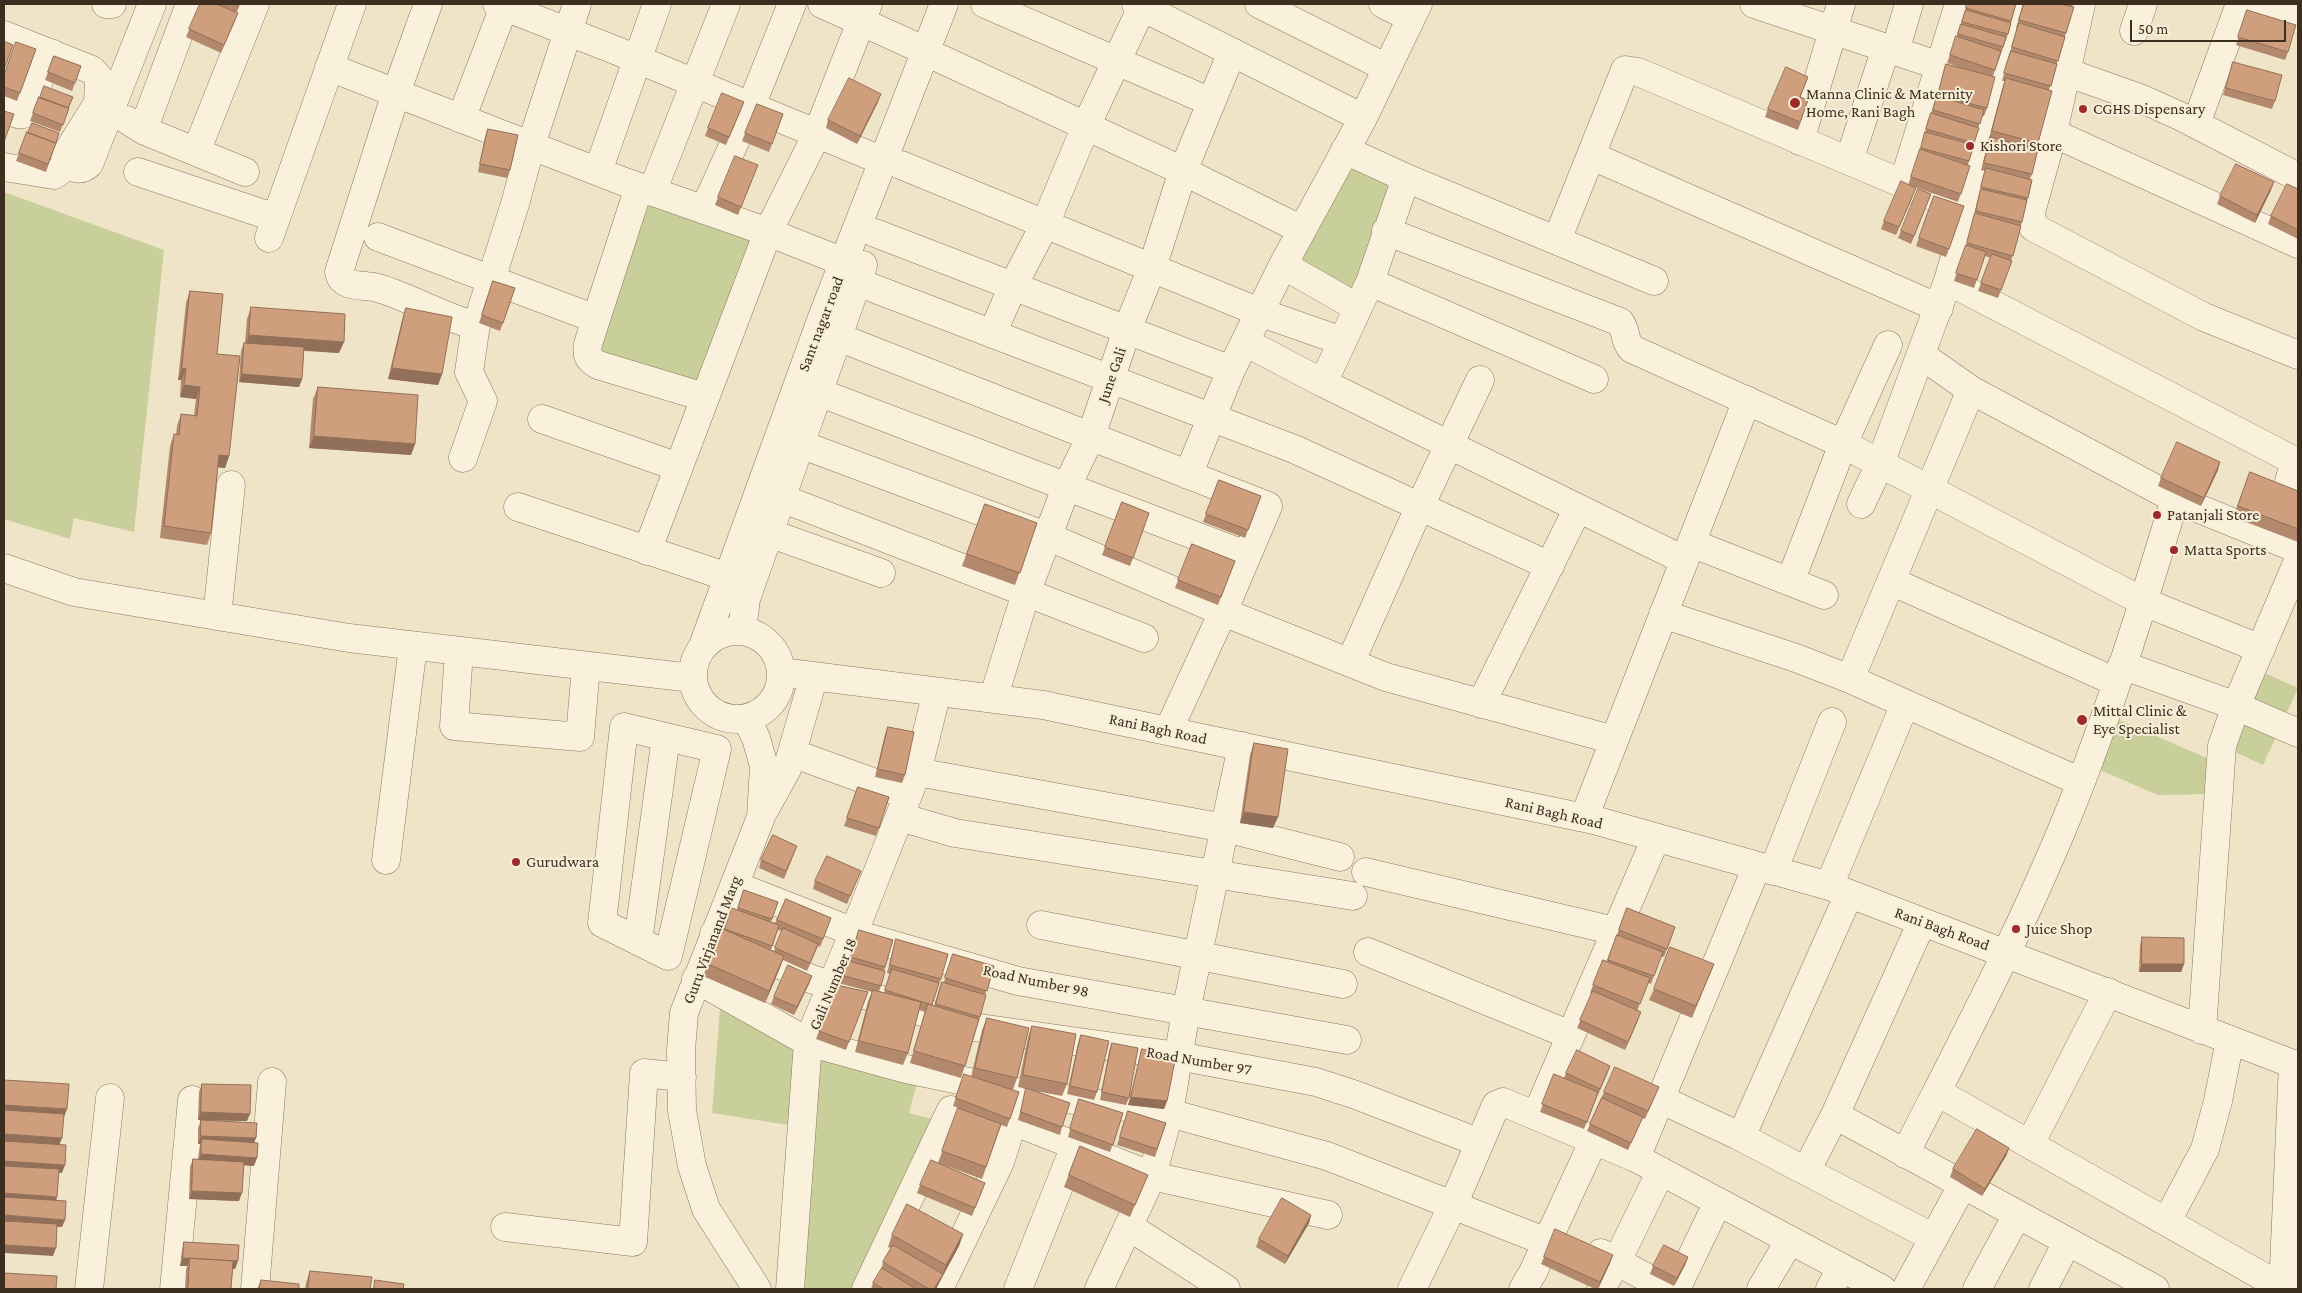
<!DOCTYPE html>
<style>
body{margin:0}
#map{position:relative;width:2302px;height:1293px;overflow:hidden;background:#f0e4c8;font-family:"Crimson Pro",serif}
canvas{display:block}
.frame{position:absolute;inset:0;border:5px solid #3d2e20;pointer-events:none}
.scale{position:absolute;left:2130px;top:20px;width:156px;height:22px;box-sizing:border-box;border:2px solid #3d2e20;border-top:0;padding-left:6px;font-size:15px;line-height:18px;white-space:nowrap;color:#3d2e20;-webkit-text-stroke:4px #f7eed8;paint-order:stroke}
</style>
<div id="map">
<canvas width="2302" height="1293"></canvas>
<div class="frame"></div>
<div class="scale">50 m</div>
</div>
<script>
const c = document.querySelector('canvas').getContext('2d');
c.lineJoin = 'round';
function paint(path, color) { c.fillStyle = color; c.fill(path, 'evenodd'); }
function strokePath(path, color, width, dash) { c.strokeStyle = color; c.lineWidth = width; c.lineCap = dash ? 'butt' : 'round'; c.setLineDash(dash || []); c.stroke(path); }
function drawText(font, color, halo, rows, align = 'center') {
  c.font = font + ' "Crimson Pro",serif'; c.lineWidth = 4; c.setLineDash([]); c.textBaseline = 'middle'; c.strokeStyle = halo; c.fillStyle = color; for (const [text, x, y, turn = 0] of rows) {
    c.save(); c.translate(x, y); c.rotate((+turn || 0) * Math.PI / 180); c.textAlign = isNaN(turn) ? turn : align; if (halo) c.strokeText(text, 0, 0); c.fillText(text, 0, 0); c.restore();
  }
}
paint(new Path2D(`
 M1345,155L1402,182L1356,301L1288,262Z
 M4,192L164,250L134,532L74,518L70,539L4,519Z
 M647,198L752,235L699,389L594,352Z
 M2258,670L2298,688L2282,723L2243,705Z
 M2239,713L2279,730L2263,765L2224,747Z
 M2112,717L2216,762L2213,794L2158,795L2093,767Z
 M721,995L918,1079L909,1113L944,1122L860,1289H801V1127L712,1113Z`), '#c9cf9b');
const minor = new Path2D(`
 M106,4H112
 M428,4L396,93L339,272C342,289 364,284 378,288C411,298 441,316 473,325L478,321L515,204L531,145L577,4
 M497,4L615,50L883,161
 M822,4L926,51
 M985,4L1211,102
 M1136,4L1363,118
 M1259,4L1387,68
 M1383,4L1411,18
 M1754,4L1979,79
 M2081,4L2053,133L2031,212L2033,227L2204,317L2298,355
 M2249,4L2298,19
 M2134,31L2143,4
 M4,35L92,70L99,78L98,103L65,156L68,165C77,169 81,171 89,164L152,4
 M1895,51L1909,4
 M941,59L1183,171L1302,230
 M329,67L622,181L768,232L861,269
 M2066,72L2142,99L2182,117L2298,177
 M4,109L18,114H24L51,53
 M461,119L505,4
 M127,120L143,130L245,172
 M2196,124L2240,4
 M143,130L190,4
 M2053,133L2298,244
 M1800,141L1841,4
 M1345,150L1406,178L1654,281
 M196,152L255,4
 M1592,156L1939,308
 M1849,161L1886,48
 M901,165L1259,312L1342,341
 M4,167L54,175L68,165
 M598,171L657,4
 M138,172L276,218
 M1903,184L1959,4
 M639,187L588,344C586,355 588,359 598,365L704,397
 M652,192L726,4
 M704,210L751,106L792,4
 M1386,231L1620,322C1627,331 1624,342 1632,349L1843,444L2144,602L2261,649
 M875,233L1231,370
 M378,237L596,319
 M269,238L352,4
 M1557,240L1625,70L1638,72L1968,211
 M1283,265L1358,308
 M1948,281L2291,459L2293,461C2296,471 2286,478 2290,488L2298,493
 M857,282L1294,449L1550,566
 M1370,282L1594,379
 M992,334L1013,286L1045,224L1086,126L1142,7
 M838,337L1268,506L1223,612L1168,731
 M1245,342L1323,383L1684,560
 M1323,383L1370,282L1406,178
 M1971,390L2175,499L2298,549
 M818,392L1246,555
 M542,419L678,467
 M800,444L1049,537L1223,612L1386,677L1614,740
 M463,458L483,401L469,372L476,324
 M1188,475L1231,370L1283,265L1363,118L1418,4
 M781,498L1144,638
 M1861,504L1880,464L1948,281L1968,211L1997,85L2022,4
 M518,507L728,577
 M769,533L881,573
 M1691,543L1824,595
 M647,551L768,232L817,134L868,4
 M4,568L74,592L349,638L692,678
 M1891,581L2116,682
 M1790,582L1843,444L1888,345
 M1663,614L1796,658L1850,679L2081,782
 M217,616L231,485
 M693 675a44 44 0 1 1 88 0a44 44 0 1 1-88 0Z
 M742,631L746,599L863,265
 M703,646L823,315L944,4
 M459,651L454,726L580,737L586,666
 M1350,663L1419,508L1480,380
 M2122,665L2236,706L2298,733
 M781,672L1043,705L1594,820L1829,886L2293,1064H2298
 M1850,679L1971,390L1921,355
 M993,699L1026,593L1066,488L1091,436L1127,330L1152,268L1183,171L1232,52
 M1481,704L1578,508
 M746,718L756,738L764,766L761,817L684,1013L681,1050L682,1111L692,1166L706,1209L757,1289
 M624,727L717,749L668,956L602,923Z
 M792,753L908,795
 M917,772L1225,828L1340,857
 M765,809L787,769L814,676
 M900,817L955,833L1353,896
 M1584,818L1747,400
 M386,860L413,646
 M1773,871L1832,722
 M1366,872L1615,931
 M734,885L869,938L1018,981L1347,1040
 M1829,886L1905,704
 M1041,925L1343,984
 M714,934L811,979L973,1027L1178,1056L1316,1082L1356,1095L1480,1143
 M638,941L666,737
 M1368,952L1570,1035
 M696,979L808,1042L906,1069L1022,1093L1169,1113L1327,1156L1547,1242
 M2202,1030L2222,746L2236,706L2298,561
 M1937,1092L2285,1289
 M1660,1099L1737,1135L1934,1238
 M1835,1115L2155,1289
 M1536,1116L1656,838
 M1013,1121L1152,1176L1328,1215
 M1741,1137L1849,894
 M2030,1144L2108,992
 M1905,1154C1967,1032 2032,910 2081,782C2117,689 2146,594 2175,499
 M1636,1158L1757,866
 M1806,1171L1835,1115L1922,922
 M2167,1221L2205,1149L2218,1101L2230,1040
 M1128,1226L1226,1289
 M505,1227L633,1242L644,1073L682,1077
 M1601,1253L1668,1289
 M89,1289L110,1098
 M174,1289L192,1100
 M255,1289L272,1082
 M790,1289L808,1042L854,932L917,772L937,692
 M866,1289L951,1110L991,1126
 M939,1289L1000,1162L1018,1105
 M1018,1289L1075,1146
 M1099,1289L1152,1176L1169,1113L1186,1011L1242,746
 M1412,1289L1453,1205L1496,1105L1503,1102L1636,1158L1882,1289
 M1523,1289L1533,1272L1594,1140
 M1601,1289L1617,1261L1661,1171
 M1676,1289L1718,1202
 M1761,1289L1790,1240
 M1830,1289L1841,1268
 M1906,1289L1962,1186
 M1977,1289L2017,1215
 M2043,1289L2067,1242
 M2283,1289L2293,1064`);
strokePath(minor, '#8d765c', 29);
strokePath(minor, '#faf1dc', 28);
paint(new Path2D(`
 M200,4H240L236,13L235,21L221,53L186,37Z
 M1967,4H2016L2008,34L1993,76L1987,108L1984,116H1982L1978,128L1968,165L1970,166L1958,202L1914,187L1913,196L1896,235L1881,229L1884,221L1908,185L1920,151L1928,121L1931,113L1936,100L1946,64L1962,68L1947,63L1961,24Z
 M2023,4H2073L2066,33L2049,90L2032,174L2030,179L2032,180L2022,222L2011,261H2012L1998,298L1978,291L1991,258L1985,256L1974,288L1954,281L1966,246L1973,219L1979,194L1985,171L1981,170L1988,143V142L2002,90L2005,81H2002L2017,28H2016Z
 M2247,10L2288,52L2285,60L2236,45Z
 M36,49L17,101L4,96V76Z
 M54,56L81,66L72,91L45,80Z
 M2233,62L2275,101L2272,109L2223,95Z
 M1808,77L1800,97L1808,100L1798,130L1765,117L1768,109Z
 M39,97H73L60,132L30,121Z
 M878,102L857,144L826,128L828,120Z
 M757,104L783,114L769,152L742,141Z
 M741,110L726,145L705,136L708,128Z
 M488,129L510,170L507,178L478,172L485,137Z
 M27,132L56,143L46,172L16,161Z
 M755,173L738,215L715,205L718,197Z
 M2298,189V239L2268,224L2271,216Z
 M2271,190L2255,223L2217,204L2220,196Z
 M1931,194L1911,244L1898,238L1901,231Z
 M1934,196L1964,206L1946,257L1916,246Z
 M493,281L515,288L500,331L479,323Z
 M190,291L217,354L229,456L225,468L218,467L211,533L207,545L160,538L170,446L174,434L176,435L177,426L181,414L194,415L196,399L180,397L181,380H178L186,303Z
 M251,307L339,353L304,351L302,379L299,387L239,382L241,351L244,343H245L247,319Z
 M406,308L442,374L438,385L388,379L402,320Z
 M318,387L415,444L411,455L309,448L313,399Z
 M2218,470L2201,506L2158,486L2161,478Z
 M2250,472L2298,491V542L2233,517Z
 M1219,480L1261,496L1245,538L1203,522Z
 M1122,502L1149,513L1130,566L1102,555Z
 M985,504L1037,523L1015,585L962,566Z
 M1192,544L1235,561L1218,605L1175,588Z
 M888,727L905,775L902,783L875,777L885,734Z
 M1254,743L1278,817L1273,828L1240,823L1250,755Z
 M858,787L889,797L876,836L844,826Z
 M794,854L784,879L759,868L761,860Z
 M861,871L847,904L813,889L815,881Z
 M744,890L778,902L771,922L775,923L786,899L831,918L820,947L818,946L807,971L783,960L765,1003L703,976L708,964L724,929L737,910ZM778,930L782,931L774,951L771,950Z
 M1627,908L1675,927L1664,957L1661,956L1651,984L1648,983L1637,1011L1638,1020L1625,1050L1577,1028L1592,994L1590,993L1603,960L1607,961Z
 M859,930L893,940L884,971L881,986L879,991L884,993L890,974L887,973L896,939L941,979L938,987H937L932,1005L934,1006L939,990L942,982H944L953,954L994,966L985,995L980,1017L961,1078L910,1063L925,1012L919,1010L908,1053L903,1065L855,1052L868,1001L872,992L838,983L845,960L850,961Z
 M2142,937L2184,964L2181,972H2139L2140,945Z
 M1714,964L1692,1018L1649,1000L1654,989Z
 M812,976L794,1015L771,1004L774,997Z
 M837,985L868,992L846,1050L816,1039Z
 M987,1018L1017,1078L1013,1090L1019,1092L1007,1127L1001,1125L982,1179L938,1163L958,1108L972,1113L953,1106L961,1082L971,1077L982,1030Z
 M1032,1026L1067,1084L1062,1096L1030,1090L1062,1127L1060,1135L1018,1120L1024,1096L1026,1089L1018,1087L1028,1037Z
 M1081,1035L1097,1092L1094,1100L1067,1094L1078,1043Z
 M1112,1043L1129,1098L1126,1105L1100,1100L1109,1051Z
 M1142,1049L1167,1101L1164,1109L1128,1105Z
 M1610,1066L1597,1097L1584,1129L1540,1112L1554,1074L1564,1078L1566,1073Z
 M202,1084L247,1121L198,1120L199,1092Z
 M1659,1087L1645,1119L1642,1118L1628,1150L1587,1131L1604,1092Z
 M1079,1099L1123,1113L1110,1152L1068,1137Z
 M1128,1111L1166,1123L1155,1157L1117,1145Z
 M201,1120L255,1142L254,1166L244,1165L239,1201L189,1199L190,1167L193,1159H198L200,1144H198V1128Z
 M1080,1146L1143,1186L1130,1217L1064,1187Z
 M2009,1148L2006,1156L1982,1196L1950,1177L1953,1169Z
 M985,1183L972,1216L917,1193L920,1185Z
 M1311,1215L1309,1223L1285,1264L1256,1247L1259,1239Z
 M963,1234L959,1246L936,1289H871L873,1283L881,1271L883,1262L891,1248L888,1247L892,1235Z
 M184,1242L238,1261L235,1269H233L231,1289H185L186,1270L187,1266H180L182,1250Z
 M1544,1257L1610,1263L1598,1289H1595L1541,1264Z
 M1688,1257L1685,1265L1674,1286L1650,1274L1653,1266Z
 M310,1271L370,1289H305L306,1283Z
 M261,1280L260,1289H257Z`), '#b2896c');
paint(new Path2D(`
 M881,94L878,102L857,144L860,136Z
 M2274,182L2271,190L2255,223L2257,215Z
 M249,335L344,342L339,353L245,346Z
 M182,368L186,369L181,380H178Z
 M392,368L442,374L438,385L388,379Z
 M242,374L302,379L299,387L239,382Z
 M184,385L200,387L196,399L180,397Z
 M314,436L415,444L411,455L309,448Z
 M219,455L229,456L225,468L215,467Z
 M2220,462L2218,470L2201,506L2204,498Z
 M1244,812L1278,817L1273,828L1240,823Z
 M784,956L780,968L765,1003L769,991Z
 M2142,964H2184L2181,972H2139Z
 M812,976L809,984L794,1015L797,1007Z
 M1641,1012L1638,1020L1625,1050L1628,1042Z
 M1610,1066L1607,1074L1597,1097L1600,1089Z
 M1131,1097L1167,1101L1164,1109L1128,1105Z
 M4,1105L67,1109L64,1117L4,1113Z
 M201,1112L250,1114L247,1121L198,1120Z
 M4,1134L62,1138L59,1146L4,1142Z
 M201,1136L256,1138L253,1146L202,1139L200,1144H198Z
 M2009,1148L2006,1156L1982,1196L1985,1189Z
 M201,1154L257,1158L254,1166L198,1162Z
 M4,1161L65,1165L62,1173L4,1169Z
 M192,1191L242,1193L239,1201L189,1199Z
 M4,1193L57,1197L55,1205L4,1201Z
 M4,1215L65,1220L62,1227L4,1224Z
 M1311,1215L1309,1223L1285,1264L1288,1256Z
 M963,1234L959,1246L942,1277L946,1265Z
 M4,1245L56,1248L53,1256L4,1253Z
 M1613,1255L1610,1263L1598,1289L1600,1282Z
 M1688,1257L1685,1265L1674,1286L1677,1278Z
 M183,1258L190,1259L187,1266H180Z
 M190,1259L238,1261L235,1269L190,1267Z
 M943,1274L940,1281L936,1289H934Z`), '#916f58');
const building = new Path2D(`
 M200,4H216L238,13L224,45L189,29Z
 M1967,4H2016L2011,21L1966,8Z
 M2024,4H2061L2074,7L2066,33L2019,20Z
 M1966,10L2011,23L2008,34L1962,22Z
 M2247,10L2296,25L2288,52L2238,37Z
 M2019,23L2065,37L2058,61L2012,47Z
 M1961,24L2006,37L2003,47L1958,34Z
 M1956,36L2001,51L1995,70L1950,55Z
 M4,41L13,45L4,70Z
 M16,42L36,49L20,93L4,87V76Z
 M2011,51L2057,64L2051,86L2004,73Z
 M54,56L81,66L75,83L48,72Z
 M2233,62L2282,75L2275,101L2226,88Z
 M1946,64L1995,77L1987,108L1938,95Z
 M1786,67L1808,77L1800,97L1808,100L1800,122L1768,109Z
 M849,78L881,94L860,136L828,120Z
 M2006,78L2052,91L2038,143L1992,131Z
 M44,86L73,97L68,108L40,98Z
 M722,93L744,102L729,137L708,128Z
 M1937,96L1984,110L1980,124L1933,110Z
 M39,97L69,108L63,125L33,113Z
 M757,104L783,114L772,144L745,133Z
 M4,111L14,114L4,142Z
 M1931,113L1979,128L1974,143L1926,129Z
 M32,123L59,133L56,143L28,133Z
 M488,129L518,135L510,170L480,164Z
 M27,132L56,143L48,164L19,153Z
 M1925,132L1974,145L1969,161L1921,148Z
 M1990,137L2038,149L2032,174L1984,163Z
 M1920,149L1970,166L1961,194L1911,177Z
 M735,156L758,165L741,207L718,197Z
 M2236,164L2274,182L2257,215L2220,196Z
 M1986,168L2032,180L2028,198L1981,187Z
 M1901,181L1916,188L1899,227L1884,221Z
 M2287,184L2298,189V230L2271,216Z
 M1918,189L1931,194L1914,236L1901,231Z
 M1981,189L2027,200L2022,222L1976,211Z
 M1934,196L1964,206L1949,249L1919,238Z
 M1975,213L2021,226L2013,256L1967,243Z
 M1966,245L1986,252L1977,280L1956,273Z
 M1992,254L2012,261L2001,290L1981,283Z
 M493,281L515,288L503,323L482,315Z
 M190,291L223,294L217,354L240,356L229,456L219,455L211,533L164,526L174,434L179,435L181,414L197,416L200,387L184,385L186,369L182,368Z
 M251,307L345,314L344,342L249,335Z
 M406,308L452,317L442,374L392,368Z
 M244,343L304,347L302,379L242,374Z
 M318,387L418,395L415,444L314,436Z
 M2177,442L2220,462L2204,498L2161,478Z
 M2250,472L2298,491V529L2238,506Z
 M1219,480L1261,496L1248,530L1206,514Z
 M1122,502L1149,513L1133,558L1105,547Z
 M985,504L1037,523L1020,573L967,554Z
 M1192,544L1235,561L1221,597L1178,580Z
 M888,727L914,732L905,775L878,769Z
 M1254,743L1288,749L1278,817L1244,812Z
 M858,787L889,797L879,828L847,818Z
 M773,835L797,846L786,871L761,860Z
 M827,856L861,871L850,896L815,881Z
 M744,890L778,902L772,919L738,908Z
 M786,899L831,918L823,939L777,920Z
 M732,908L779,925L772,946L725,929Z
 M1627,908L1675,927L1667,949L1619,930Z
 M783,928L818,944L810,963L775,948Z
 M723,929L784,956L769,991L708,964Z
 M859,930L893,940L885,967L851,957Z
 M1617,935L1663,952L1654,976L1608,960Z
 M2142,937L2184,938V964H2142Z
 M896,939L948,954L941,979L890,965Z
 M1670,947L1714,964L1696,1006L1654,989Z
 M953,954L994,966L987,991L945,978Z
 M845,960L885,971L881,986L841,975Z
 M1603,960L1650,978L1640,1004L1593,985Z
 M788,965L812,976L797,1007L774,997Z
 M892,969L939,983L932,1005L885,990Z
 M942,982L986,995L980,1017L936,1004Z
 M837,985L868,992L849,1042L819,1031Z
 M873,990L921,1002L908,1053L859,1041Z
 M1593,991L1641,1012L1628,1042L1580,1020Z
 M928,1004L979,1019L965,1066L914,1051Z
 M987,1018L1029,1028L1017,1078L975,1068Z
 M1032,1026L1076,1034L1067,1084L1023,1075Z
 M1081,1035L1109,1041L1097,1092L1070,1086Z
 M1112,1043L1138,1048L1129,1098L1102,1092Z
 M1142,1049L1176,1056L1167,1101L1131,1097Z
 M1577,1050L1610,1066L1600,1089L1566,1073Z
 M1615,1067L1659,1087L1648,1111L1604,1092Z
 M964,1074L1019,1092L1010,1119L956,1098Z
 M1554,1074L1598,1092L1587,1122L1542,1104Z
 M4,1080L69,1084L67,1109L4,1105Z
 M202,1084L251,1085L250,1114L201,1112Z
 M1026,1088L1070,1103L1062,1127L1021,1112Z
 M1602,1098L1643,1117L1631,1143L1590,1124Z
 M1079,1099L1123,1113L1113,1145L1070,1129Z
 M958,1108L1001,1124L986,1167L942,1151Z
 M4,1110L64,1114L62,1138L4,1134Z
 M1128,1111L1166,1123L1157,1149L1120,1137Z
 M201,1120L257,1123L256,1138L201,1136Z
 M1977,1129L2009,1148L1985,1189L1953,1169Z
 M202,1139L258,1143L257,1158L201,1154Z
 M4,1141L66,1145L65,1165L4,1161Z
 M1080,1146L1148,1175L1135,1205L1069,1175Z
 M193,1159L244,1162L242,1193L192,1191Z
 M931,1160L985,1183L975,1208L920,1185Z
 M4,1166L59,1169L57,1197L4,1193Z
 M4,1197L66,1201L65,1220L4,1215Z
 M1282,1198L1311,1215L1288,1256L1259,1239Z
 M907,1204L963,1234L946,1265L892,1235Z
 M4,1221L57,1224L56,1248L4,1245Z
 M1555,1229L1613,1255L1600,1282L1544,1257Z
 M184,1242L239,1245L238,1261L183,1258Z
 M893,1245L943,1274L934,1289H929L883,1262Z
 M1664,1245L1688,1257L1677,1278L1653,1266Z
 M190,1258L233,1261L231,1289H188Z
 M882,1268L916,1289H884L873,1283Z
 M310,1271L372,1277L370,1289H308Z
 M4,1273L57,1276L56,1289H4Z
 M261,1280L299,1284V1289H260Z
 M375,1280L404,1284L403,1289H374Z`);
paint(building, '#cf9f7d');
strokePath(building, '#916f58', 1);
for (const [x, y, r, color] of [
 [1795,103,6,"#9e2a2b"],
 [2083,109,5,"#9e2a2b"],
 [1970,146,5,"#9e2a2b"],
 [2157,515,5,"#9e2a2b"],
 [2174,550,5,"#9e2a2b"],
 [2082,720,6,"#9e2a2b"],
 [516,862,5,"#9e2a2b"],
 [2016,929,5,"#9e2a2b"]
]) { const dot = new Path2D(); dot.arc(x, y, r, 0, 2 * Math.PI); c.fillStyle = color; c.fill(dot); strokePath(dot, '#f7eed8', 2); }
drawText('16px', '#3d2e20', '#f7eed8', [
 ["Manna Clinic & Maternity",1806,94],
 ["Home, Rani Bagh",1806,112],
 ["CGHS Dispensary",2093,109],
 ["Kishori Store",1980,146],
 ["Patanjali Store",2167,515],
 ["Matta Sports",2184,550],
 ["Mittal Clinic &",2093,711],
 ["Eye Specialist",2093,729],
 ["Gurudwara",526,862],
 ["Juice Shop",2026,929]
], 'left');
drawText('16px', '#3d2e20', '#f7eed8', [
 ["Sant nagar road",821,324,-69],
 ["June Gali",1112,375,-71],
 ["Rani Bagh Road",1158,729,12],
 ["Rani Bagh Road",1554,813,13],
 ["Rani Bagh Road",1942,929,20],
 ["Guru Virjanand Marg",712,940,-69],
 ["Road Number 98",1036,981,12],
 ["Gali Number 18",833,984,-67],
 ["Road Number 97",1199,1061,10]
]);
</script>
